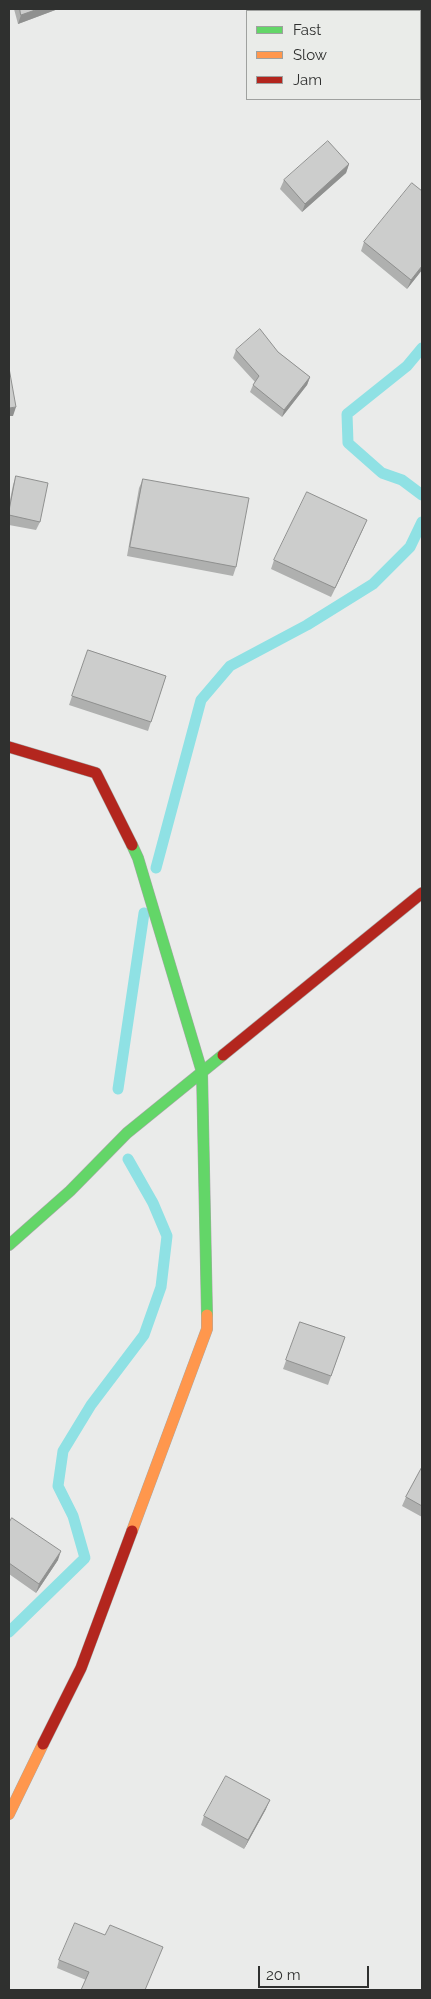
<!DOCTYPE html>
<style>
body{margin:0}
#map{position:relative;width:431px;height:1999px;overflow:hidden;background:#eaebea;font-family:Raleway,sans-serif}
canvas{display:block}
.frame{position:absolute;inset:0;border:10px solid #2f302f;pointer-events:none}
.legend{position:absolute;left:246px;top:10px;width:175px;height:90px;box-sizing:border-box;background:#eaece9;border:1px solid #9fa19f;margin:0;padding:6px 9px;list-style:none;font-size:15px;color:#2f302f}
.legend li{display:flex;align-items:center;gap:10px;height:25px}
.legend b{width:25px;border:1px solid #9fa19f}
.scale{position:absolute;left:258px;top:1966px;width:111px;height:22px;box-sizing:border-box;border:2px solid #2f302f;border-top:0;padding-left:6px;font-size:15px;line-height:18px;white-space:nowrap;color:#2f302f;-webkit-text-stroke:4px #eaece9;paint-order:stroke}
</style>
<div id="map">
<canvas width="431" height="1999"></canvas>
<div class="frame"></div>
<ul class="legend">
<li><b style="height:6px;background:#63d668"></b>Fast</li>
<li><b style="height:6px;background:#ff974d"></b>Slow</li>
<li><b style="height:6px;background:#b3261e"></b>Jam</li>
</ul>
<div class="scale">20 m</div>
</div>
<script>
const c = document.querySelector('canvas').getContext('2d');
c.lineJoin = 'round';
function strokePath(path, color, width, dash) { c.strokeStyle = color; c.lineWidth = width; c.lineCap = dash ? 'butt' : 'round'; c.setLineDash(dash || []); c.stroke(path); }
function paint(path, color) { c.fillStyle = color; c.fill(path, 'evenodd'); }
strokePath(new Path2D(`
 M422,348L407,366L347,414L348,443L382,473L402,480L422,495
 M156,868L201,700L230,666L307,625L373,584L410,547L422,522
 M118,1089L144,913
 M9,1632L85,1558L73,1516L58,1486L63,1451L91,1405L144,1335L161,1287L167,1236L153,1203L128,1159`), '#8fe1e4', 11);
const fast = new Path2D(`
 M132,845L138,858L202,1072L207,1315
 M9,1245L70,1191L127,1133L223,1055`);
const slow = new Path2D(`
 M132,1531L207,1329V1315
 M9,1814L43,1744`);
const jam = new Path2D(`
 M9,747L96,773L132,845
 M223,1055L422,893
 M43,1744L81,1668L132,1531`);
strokePath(fast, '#a7a8a7', 12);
strokePath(slow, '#a7a8a7', 12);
strokePath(jam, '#a7a8a7', 12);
strokePath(fast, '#63d668', 11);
strokePath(slow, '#ff974d', 11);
strokePath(jam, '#b3261e', 11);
paint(new Path2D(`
 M14,9H58L18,24Z
 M349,164L346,173L302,212L280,189L284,180Z
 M422,191V270L407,289L361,251L364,242Z
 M236,350L278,352L310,377L307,385L282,417L250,392L253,385L255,382L233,358Z
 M16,476L40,522L36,530L9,525V505L13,485Z
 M143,479L236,567L233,576L127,556L139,488Z
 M363,529L331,597L271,569L274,560Z
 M88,650L166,676L148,731L69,705Z
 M300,1322L345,1337L328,1385L283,1369Z
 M422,1467V1517L402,1506L406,1497Z
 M9,1523L58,1560L36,1593L9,1574Z
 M266,1809L244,1849L201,1825L204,1816Z
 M59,1960L145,1990L86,1980L57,1968Z`), '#afb0af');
paint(new Path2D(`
 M38,9H58L18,24L21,15Z
 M342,9H347L346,11H341Z
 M349,164L346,173L302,212L305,204Z
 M422,266V270L407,289L411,280Z
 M310,377L307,385L282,417L284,410Z
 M16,407L13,416H9V408Z
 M367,520L363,529L331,597L335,588Z
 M61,1551L58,1560L36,1593L39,1584Z
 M270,1800L266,1809L244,1849L248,1840Z`), '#8f908f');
const building = new Path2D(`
 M20,9H38L21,15Z
 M293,9H342L341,10L343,11H295Z
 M328,141L349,164L305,204L284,180Z
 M412,183L422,191V266L411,280L364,242Z
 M260,329L278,352L310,377L284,410L253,385L259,376L236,350Z
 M9,368L16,407L9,408Z
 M16,476L48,483L40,522L9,515V511Z
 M143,479L249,498L236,567L130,547Z
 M307,492L367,520L335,588L274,560Z
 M88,650L166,676L151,722L72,696Z
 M300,1322L345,1337L331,1376L286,1360Z
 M422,1467V1506L406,1497Z
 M12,1518L61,1551L39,1584L9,1563V1523Z
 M226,1776L270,1800L248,1840L204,1816Z
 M75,1923L105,1935L110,1925L163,1947L145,1990H81L89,1972L59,1960Z`);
paint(building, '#cccdcc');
strokePath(building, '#8f908f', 1);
</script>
